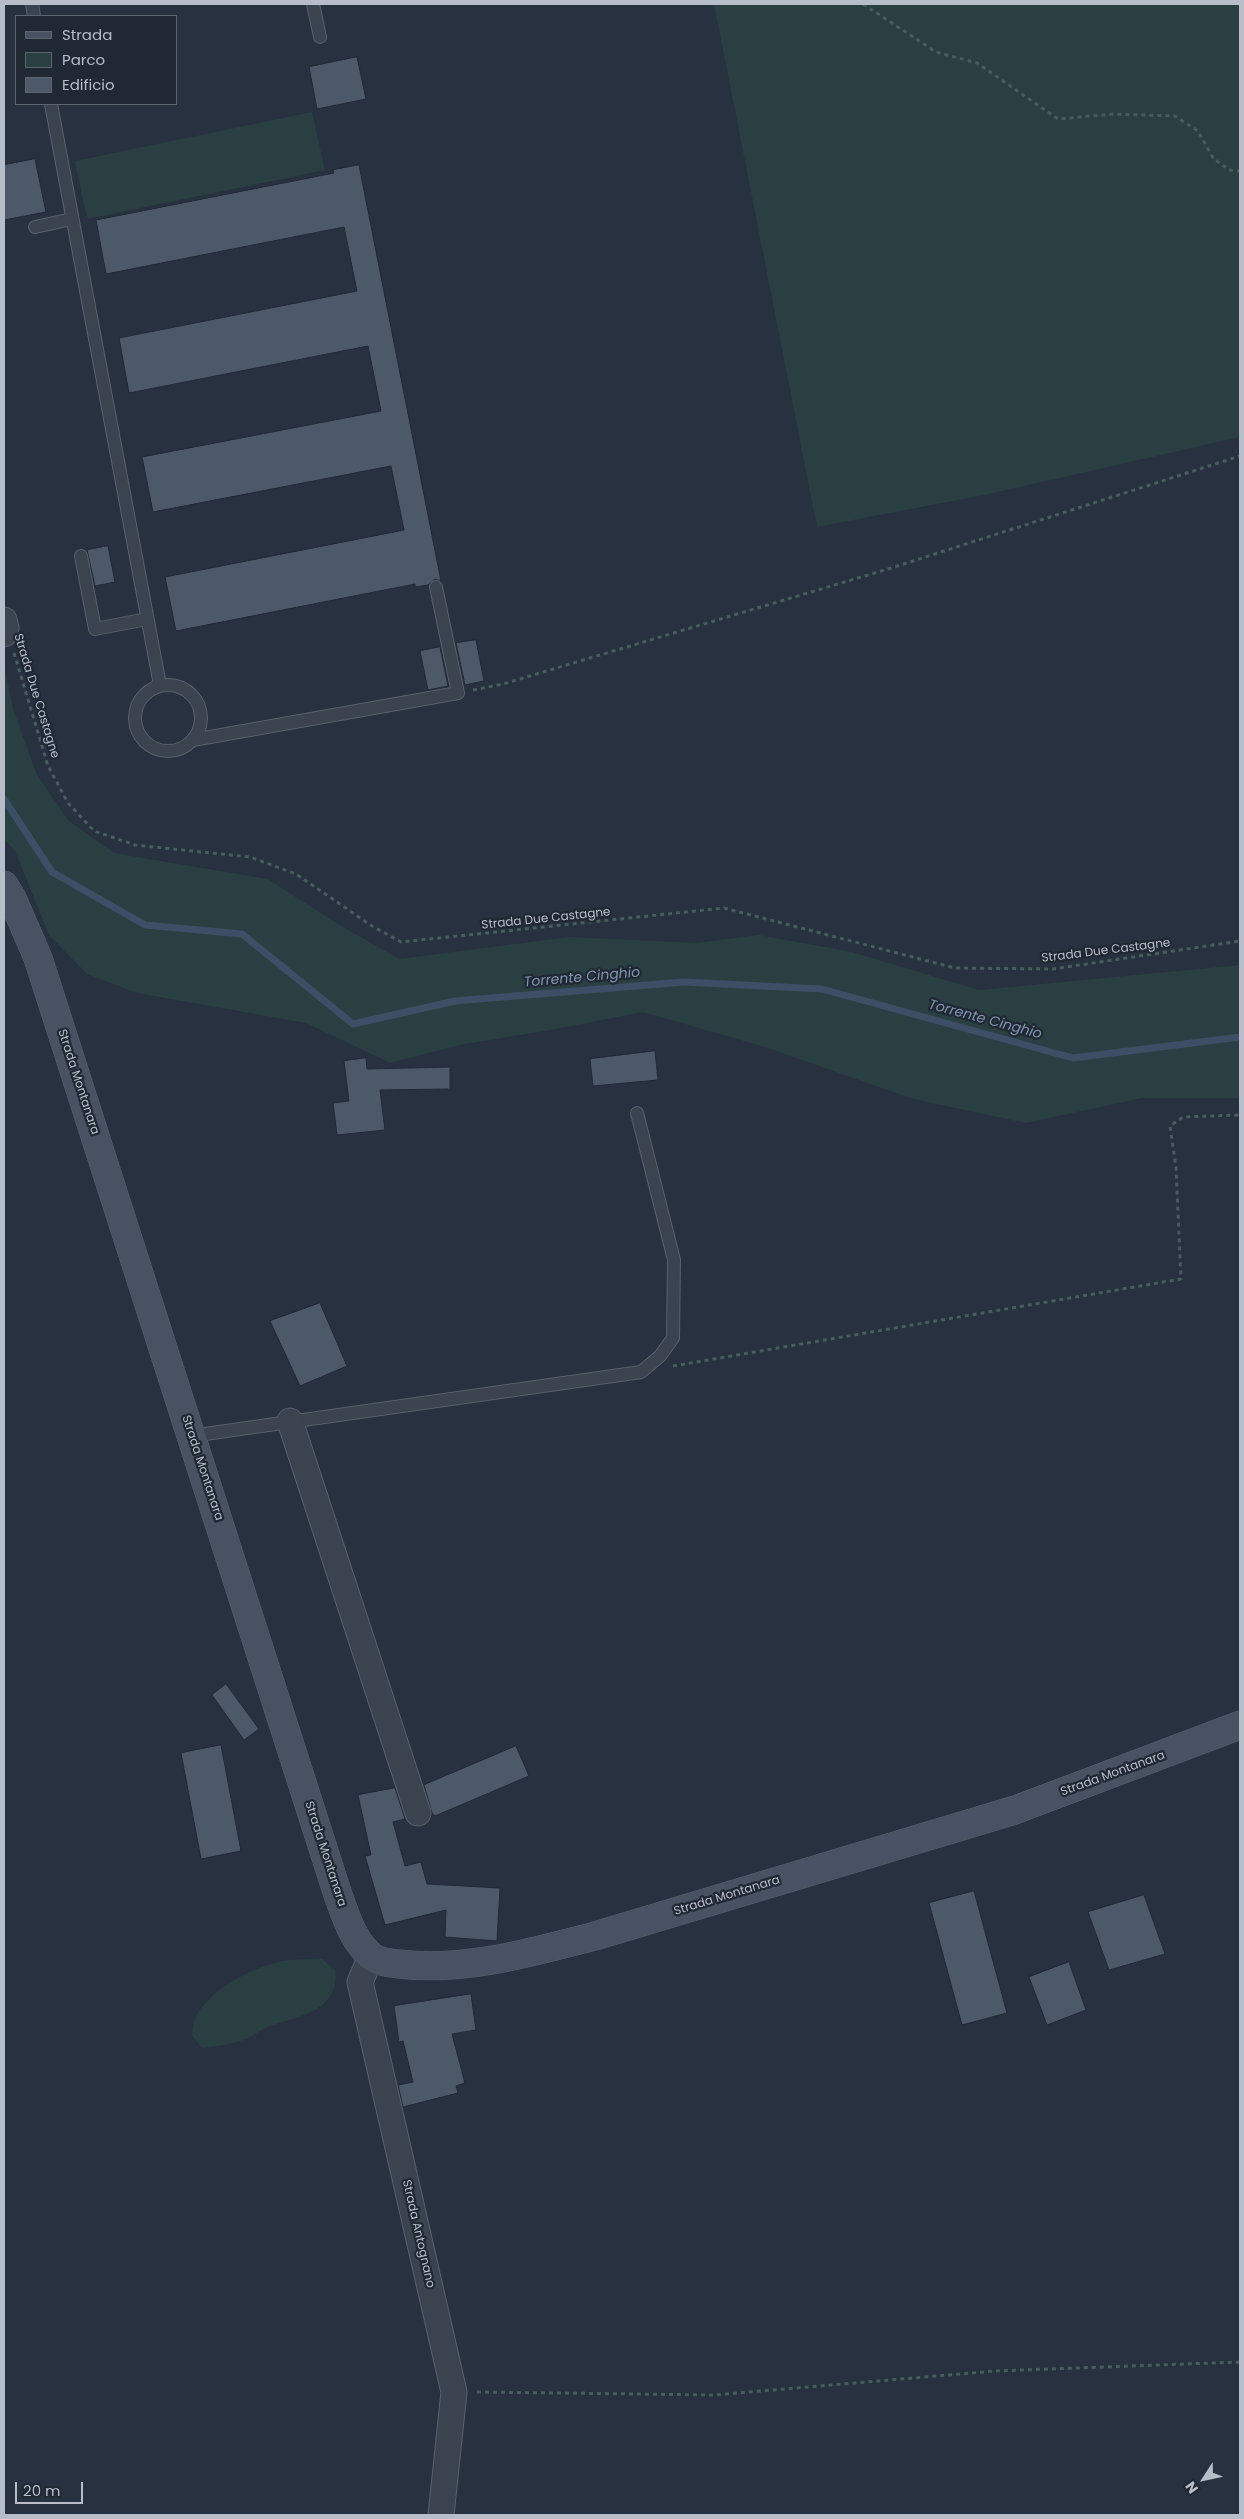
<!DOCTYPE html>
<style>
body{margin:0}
#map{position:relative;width:1244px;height:2519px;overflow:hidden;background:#27313f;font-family:Poppins,sans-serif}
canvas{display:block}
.frame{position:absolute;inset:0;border:5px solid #b7beca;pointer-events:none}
.legend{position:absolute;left:15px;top:15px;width:162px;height:90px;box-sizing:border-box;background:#202834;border:1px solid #5c6470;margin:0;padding:6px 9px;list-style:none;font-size:15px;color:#b7beca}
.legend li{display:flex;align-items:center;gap:10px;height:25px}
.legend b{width:25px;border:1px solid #5c6470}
.north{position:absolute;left:1179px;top:2454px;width:50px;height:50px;-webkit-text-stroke:4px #202834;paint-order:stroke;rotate:235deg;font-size:14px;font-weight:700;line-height:20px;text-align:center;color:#b7beca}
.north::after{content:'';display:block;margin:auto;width:18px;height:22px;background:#b7beca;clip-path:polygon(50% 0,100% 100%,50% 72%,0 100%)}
.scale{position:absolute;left:15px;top:2482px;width:68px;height:22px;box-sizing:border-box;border:2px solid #b7beca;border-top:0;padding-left:6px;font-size:15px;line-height:18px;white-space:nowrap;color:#b7beca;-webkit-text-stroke:4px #202834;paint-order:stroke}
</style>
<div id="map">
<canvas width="1244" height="2519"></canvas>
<div class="frame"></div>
<ul class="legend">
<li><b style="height:6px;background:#495262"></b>Strada</li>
<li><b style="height:14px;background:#2a3f41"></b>Parco</li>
<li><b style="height:14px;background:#4d5868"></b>Edificio</li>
</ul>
<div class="north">N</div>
<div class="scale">20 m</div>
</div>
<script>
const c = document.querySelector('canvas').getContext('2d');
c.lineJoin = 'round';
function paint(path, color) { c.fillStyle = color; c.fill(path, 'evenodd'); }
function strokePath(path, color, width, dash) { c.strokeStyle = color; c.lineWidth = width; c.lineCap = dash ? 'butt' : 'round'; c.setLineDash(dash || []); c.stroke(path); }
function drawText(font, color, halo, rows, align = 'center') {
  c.font = font + ' Poppins,sans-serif'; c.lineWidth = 4.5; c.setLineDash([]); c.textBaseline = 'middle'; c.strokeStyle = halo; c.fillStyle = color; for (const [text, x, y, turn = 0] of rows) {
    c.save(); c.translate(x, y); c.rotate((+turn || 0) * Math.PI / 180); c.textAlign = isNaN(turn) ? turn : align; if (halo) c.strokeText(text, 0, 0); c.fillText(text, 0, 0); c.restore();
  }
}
paint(new Path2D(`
 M714,4H1240V437L989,494L817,527Z
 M312,112L325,170L87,219L75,161Z
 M4,664L13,708L36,773L68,820L114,853L268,879L338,924L399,959L569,937L696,943L759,935L852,952L979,990L1240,965V1098H1142L1026,1123L913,1099L765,1047L643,1012L551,1030L460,1045L390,1063L306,1023L137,993L87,974L49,935L15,851L4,839Z
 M322,1959L335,1970C340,2011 300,2016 270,2026C261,2029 253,2037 243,2040C230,2045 215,2046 202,2048L192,2035C193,2029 193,2021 196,2016C213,1987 251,1968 283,1961C296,1959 310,1959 322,1959Z`), '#2a3f41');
strokePath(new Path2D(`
 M4,799L52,872L145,925L242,934L353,1024L455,1001L684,982L822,989L1073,1058L1240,1037`), '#3d4e67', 7);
const building = new Path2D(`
 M357,57L366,99L317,109L309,67Z
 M35,159L46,212L4,220V165Z
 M359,165L441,581L435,579L428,585L415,587V584L176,631L165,577L404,530L391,466L153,512L142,457L381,411L368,346L129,393L119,338L357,291L344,227L106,274L96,220L334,173L333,170Z
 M108,546L115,582L95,586L87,550Z
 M476,640L484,681L465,685L456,643Z
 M440,647L448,686L428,690L420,651Z
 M655,1051L658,1080L593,1086L590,1059Z
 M366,1058L367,1069L450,1067V1089L380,1090L385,1130L337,1135L333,1103L349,1101L344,1061Z
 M320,1303L347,1366L300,1386L270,1321Z
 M226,1684L259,1729L244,1740L212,1695Z
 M221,1745L241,1851L201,1859L181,1753Z
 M516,1746L529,1776L435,1816L432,1813L424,1785Z
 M395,1788L405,1819L393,1822L405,1866L421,1862L427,1884L500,1888L497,1941L445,1937L446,1910L385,1925L365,1856L371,1855L358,1795Z
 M974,1891L1007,2013L962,2025L929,1903Z
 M1144,1895L1165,1954L1109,1970L1088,1912Z
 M1069,1962L1086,2010L1047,2025L1029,1977Z
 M471,1994L476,2030L452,2034L465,2083L456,2086L458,2093L403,2107L398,2085L413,2082L403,2041L399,2042L394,2006Z`);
paint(building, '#4d5868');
strokePath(building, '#222a36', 1);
const lane = new Path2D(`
 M32,4L34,16
 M313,4L320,37
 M51,104L160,685
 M35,227L72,219
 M81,556L95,629L147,619
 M135 718a33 33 0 1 1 66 0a33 33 0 1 1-66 0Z
 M193,740L458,693L436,587
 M191,1436L641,1372L660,1356L673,1338L674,1260L637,1113`);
const street = new Path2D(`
 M4,620L6,628L4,634
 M290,1421L418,1813
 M371,1957L360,1982L454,2392L441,2515`);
const secondary = new Path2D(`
 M4,885L12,898L38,958L338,1895C346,1916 352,1939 370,1955C377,1962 390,1963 399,1964C465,1972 532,1952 595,1936L1015,1810L1240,1725`);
strokePath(lane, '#59616d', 14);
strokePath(street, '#59616d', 27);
strokePath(secondary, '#59616d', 29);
strokePath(new Path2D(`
 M863,4L936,52L977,63L1058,119L1113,114L1175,116L1198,131L1213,158L1229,170L1240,171
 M14,653L48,766L68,803L94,831L135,845L250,857L296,874L372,926L401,942L724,908L955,968L1053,969L1240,941
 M473,690L503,684L888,569L1240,456
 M673,1366L1181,1279L1176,1167L1170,1126L1183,1117L1240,1115
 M477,2392L714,2395L995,2371L1240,2362`), '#495c5f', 3, [4, 4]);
strokePath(lane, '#3b434f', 12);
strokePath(street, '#3b434f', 25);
strokePath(secondary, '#495262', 28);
drawText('12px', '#b7beca', '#202834', [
 ["Strada Due Castagne",36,696,73],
 ["Strada Due Castagne",546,919,-6],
 ["Strada Due Castagne",1106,951,-7],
 ["Strada Montanara",78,1082,72],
 ["Strada Montanara",202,1468,72],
 ["Strada Montanara",1113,1774,-20],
 ["Strada Montanara",325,1854,72],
 ["Strada Montanara",727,1896,-17],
 ["Strada Antognano",418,2234,77]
]);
drawText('italic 14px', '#8094b0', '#202834', [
 ["Torrente Cinghio",582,978,-5],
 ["Torrente Cinghio",985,1020,15]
]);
</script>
